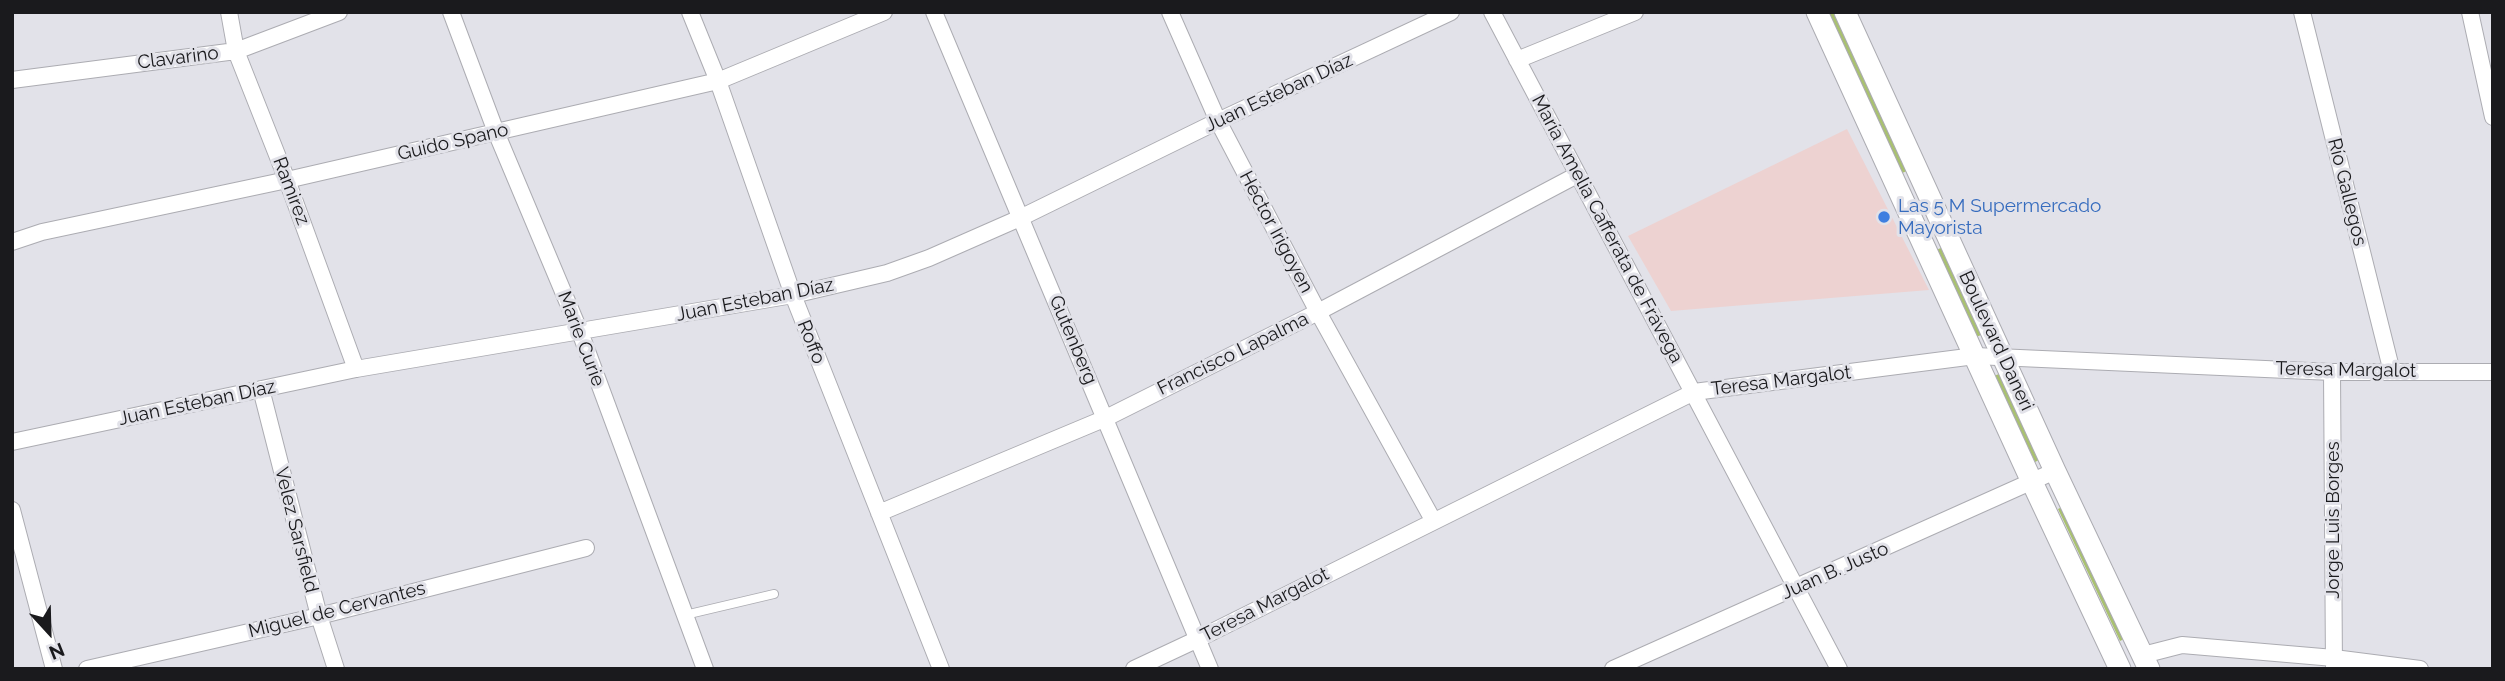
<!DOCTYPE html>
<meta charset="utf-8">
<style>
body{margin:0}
#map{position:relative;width:2505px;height:681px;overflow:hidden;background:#e2e2e9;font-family:Raleway,sans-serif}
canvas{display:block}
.frame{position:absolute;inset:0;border:14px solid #1a1a1d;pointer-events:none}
.north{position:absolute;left:14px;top:597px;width:70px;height:70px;-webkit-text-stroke:5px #e2e2e9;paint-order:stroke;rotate:158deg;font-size:19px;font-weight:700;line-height:28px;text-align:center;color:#1a1a1d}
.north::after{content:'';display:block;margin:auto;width:24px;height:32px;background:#1a1a1d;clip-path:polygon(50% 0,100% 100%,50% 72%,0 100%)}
</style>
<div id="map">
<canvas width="2505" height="681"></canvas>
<div class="frame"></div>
<div class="north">N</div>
</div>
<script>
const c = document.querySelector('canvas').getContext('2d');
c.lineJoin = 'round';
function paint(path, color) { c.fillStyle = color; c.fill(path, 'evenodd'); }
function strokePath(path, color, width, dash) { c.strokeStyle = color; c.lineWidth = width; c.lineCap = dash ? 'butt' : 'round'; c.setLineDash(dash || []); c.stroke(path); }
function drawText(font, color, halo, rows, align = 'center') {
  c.font = font + ' Raleway,sans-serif'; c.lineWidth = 6; c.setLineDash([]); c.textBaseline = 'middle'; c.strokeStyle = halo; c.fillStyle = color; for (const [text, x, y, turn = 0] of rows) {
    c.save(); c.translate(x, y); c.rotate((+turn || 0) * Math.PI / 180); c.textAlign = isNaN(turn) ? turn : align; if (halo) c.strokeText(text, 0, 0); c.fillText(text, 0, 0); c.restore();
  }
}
paint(new Path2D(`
 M1847,129L1929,290L1671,311L1628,236Z`), '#edd2d1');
paint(new Path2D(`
 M1828,12H1833L1907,171L1902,173Z
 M1941,248L1981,335L1976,337L1936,250Z
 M1999,374L2039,460L2035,462L1994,376Z
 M2062,507L2124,639L2120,641L2058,509Z`), '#a9c170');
const service = new Path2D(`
 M685,615L774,594`);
const minor = new Path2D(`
 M229,12L236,51L287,180L356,369
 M451,12L496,132L580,332L705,669
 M690,12L718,81L793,295L941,669
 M934,12L1210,669
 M1170,12L1218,121L1318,312L1433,520
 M1492,12L1839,669
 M2302,12L2392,372
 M2470,12L2493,117
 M1517,60L1635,12
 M12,80L236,51L339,12
 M12,242L42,232L287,180L718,81L884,12
 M2332,372L2334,669
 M261,389L319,616L336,669
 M12,442L356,369L793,295L887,273L929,258L1020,218L1218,121L1451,12
 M12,510L54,669
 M879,513L1106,418L1318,312L1577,175
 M2143,655L2182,645L2334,658L2420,669
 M87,669L319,616L586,548
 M1134,669L1198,639L1694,392L1975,356L2332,372H2493
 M1613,669L2055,471`);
const secondary = new Path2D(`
 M1817,12L2032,482L2120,669
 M1845,12L2055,471L2149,669`);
strokePath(service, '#acacb2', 10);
strokePath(minor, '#acacb2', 18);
strokePath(secondary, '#acacb2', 23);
strokePath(service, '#fff', 8);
strokePath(minor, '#fff', 16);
strokePath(secondary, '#fff', 21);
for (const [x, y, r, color] of [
 [1884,217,7,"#3f7fe0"]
]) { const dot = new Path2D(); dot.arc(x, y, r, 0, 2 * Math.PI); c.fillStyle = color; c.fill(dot); strokePath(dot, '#e2e2e9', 2.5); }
drawText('19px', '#1a1a1d', '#e2e2e9', [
 ["Clavarino",178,58,-7],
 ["Juan Esteban Díaz",1279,93,-25],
 ["Guido Spano",453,142,-13],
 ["Ramirez",291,191,69],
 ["Río Gallegos",2347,192,76],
 ["María Amelia Cafferata de Frávega",1607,229,62],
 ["Héctor Irigoyen",1276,232,62],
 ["Juan Esteban Díaz",755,300,-11],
 ["Marie Curie",581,339,69],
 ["Gutenberg",1073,340,67],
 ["Boulevard Daneri",1996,341,65],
 ["Roffo",811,342,68],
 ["Francisco Lapalma",1233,354,-26],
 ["Teresa Margalot",2346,370,1],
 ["Teresa Margalot",1781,381,-7],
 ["Juan Esteban Díaz",197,403,-12],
 ["Jorge Luis Borges",2333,520,-90],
 ["Velez Sarsfield",296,530,76],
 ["Juan B. Justo",1835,571,-24],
 ["Teresa Margalot",1265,605,-27],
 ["Miguel de Cervantes",337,610,-14]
]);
drawText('19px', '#366cbe', '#e2e2e9', [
 ["Las 5 M Supermercado",1898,206],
 ["Mayorista",1898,228]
], 'left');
</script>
